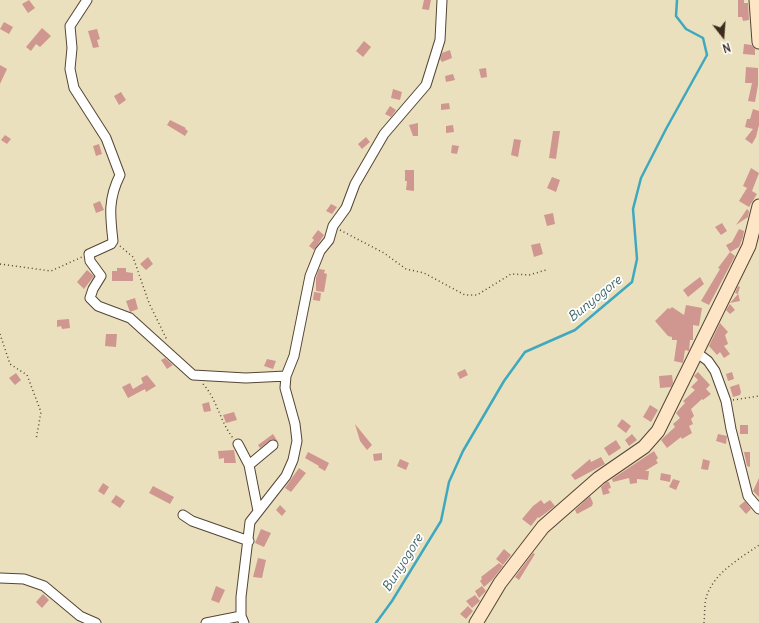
<!DOCTYPE html>
<style>
body{margin:0}
#map{position:relative;width:759px;height:623px;overflow:hidden;background:#ebe0bd;font-family:Delius,sans-serif}
canvas{display:block}
.north{position:absolute;left:703px;top:16px;width:40px;height:40px;-webkit-text-stroke:3px #fff;paint-order:stroke;rotate:163deg;font-size:11px;font-weight:700;line-height:16px;text-align:center;color:#3b2a1e}
.north::after{content:'';display:block;margin:auto;width:14px;height:18px;background:#3b2a1e;clip-path:polygon(50% 0,100% 100%,50% 72%,0 100%)}
</style>
<div id="map">
<canvas width="759" height="623"></canvas>
<div class="north">N</div>
</div>
<script>
const c = document.querySelector('canvas').getContext('2d');
c.lineJoin = 'round';
function strokePath(path, color, width, dash) { c.strokeStyle = color; c.lineWidth = width; c.lineCap = dash ? 'butt' : 'round'; c.setLineDash(dash || []); c.stroke(path); }
function paint(path, color) { c.fillStyle = color; c.fill(path, 'evenodd'); }
function drawText(font, color, halo, rows, align = 'center') {
  c.font = font + ' Delius,sans-serif'; c.lineWidth = 3.5; c.setLineDash([]); c.textBaseline = 'middle'; c.strokeStyle = halo; c.fillStyle = color; for (const [text, x, y, turn = 0] of rows) {
    c.save(); c.translate(x, y); c.rotate((+turn || 0) * Math.PI / 180); c.textAlign = isNaN(turn) ? turn : align; if (halo) c.strokeText(text, 0, 0); c.fillText(text, 0, 0); c.restore();
  }
}
strokePath(new Path2D(`
 M376,623L392,601L441,521L449,482L463,451L504,381L525,352L575,330L632,282L637,259L633,209L641,178L666,129L707,55L703,38L686,29L676,16L677,0`), '#3ea9be', 2.5);
paint(new Path2D(`
 M29,0L35,8L28,13L22,4Z
 M424,0H431L429,10L422,9Z
 M738,0H744V3H748L749,20L743,21L742,17H738Z
 M4,22L13,27L9,34L0,29Z
 M42,28L51,36L40,47L36,44L31,51L26,47Z
 M97,29L100,39L97,40L99,47L93,48L88,31Z
 M364,41L371,47L363,57L356,51Z
 M744,44L752,45L755,49V55L743,54Z
 M450,50L452,58L442,62L440,59L442,53Z
 M0,65L7,69L0,84Z
 M746,67L758,68V85L755,102L748,101L752,83H745Z
 M486,68L487,77L481,78L479,69Z
 M453,74L455,80L446,82L445,76Z
 M393,89L402,92L400,100L391,98Z
 M121,92L126,100L119,105L114,96Z
 M449,103L450,109L441,110V104Z
 M390,106L396,110L391,117L385,114Z
 M753,109L759,111V125L756,137L752,144L745,139L753,129L745,127L747,119H750Z
 M170,120L186,128L185,129L188,131L185,136L167,125Z
 M418,123V136H413L409,125Z
 M453,125L454,132L446,133V126Z
 M553,131H560L556,159L549,158Z
 M5,135L11,139L7,144L1,140Z
 M366,137L370,142L362,149L358,144Z
 M514,139L521,140L518,157L511,155Z
 M99,144L102,154L96,156L93,146Z
 M452,145L459,146L457,154L451,153Z
 M751,168L759,173L752,191L757,194L749,207L739,201L747,188L743,186Z
 M405,170H414V191L406,190L407,181H405Z
 M552,177L560,180L556,192L547,188Z
 M100,201L104,210L96,213L93,204Z
 M331,204L337,207L332,214L326,211Z
 M747,209L749,211L748,217L736,225Z
 M553,213L555,224L547,226L544,215Z
 M722,223L727,231L721,235L715,227Z
 M739,229L744,231L743,237L739,247L730,252L726,245L732,242Z
 M318,230L324,235L314,250L309,246L314,240L312,238Z
 M540,243L543,254L534,257L531,245Z
 M730,252L735,256L709,305L701,301L720,269L718,268Z
 M148,257L153,264L146,270L140,264Z
 M117,268H126V272L133,273V281H112V271H117Z
 M319,269L325,270L324,273L327,274L324,292L316,291V278Z
 M87,270L94,276L84,289L77,282Z
 M700,277L704,284L688,297L683,290Z
 M738,286L740,287L738,293L740,301L730,303L738,294L735,293Z
 M314,292L321,293L320,301L313,300Z
 M135,298L138,309L130,312L126,301Z
 M730,304L735,310L730,314L726,310Z
 M686,305L702,308L699,326L693,325V340H690L689,351L685,350L683,363L674,361L677,340H672V337L668,336L655,321L668,308L670,309L672,307L684,315Z
 M69,319L70,328L62,329L61,326L57,327V320Z
 M720,323L728,332L725,335L728,344L724,346L730,354L724,358L720,352L717,355L709,346Z
 M106,334H117L116,347L105,346Z
 M165,358L173,365L167,369L161,360Z
 M267,359L276,361L273,369L264,366Z
 M465,369L468,375L460,379L457,373Z
 M698,372L710,385L706,389L711,394L703,400L702,399L691,409L694,416L691,419L693,424L689,426L692,433L682,439L681,437L667,448L661,440L675,427L673,424L680,418L676,413L685,403L683,401L695,390L691,387L698,380L694,376Z
 M732,372L734,379L728,381L726,374Z
 M16,373L21,380L15,385L9,378Z
 M147,375L156,386L146,392L145,389L128,398L122,387L130,383L133,389L143,383L141,378Z
 M672,375L673,383L671,387L660,388L659,376Z
 M739,384L741,392L740,395L733,397L730,387Z
 M209,402L211,411L204,412L202,404Z
 M650,405L658,410L651,422L643,417Z
 M234,412L237,420L226,423L223,415Z
 M622,419L631,426L626,433L617,426Z
 M355,424L372,445L367,450L360,441Z
 M740,425H748V434H740Z
 M273,434L278,442L272,439L260,448L258,445Z
 M632,434L637,440L629,446L625,440Z
 M718,434L727,436L726,444L716,441Z
 M616,440L621,448L609,456L604,448Z
 M234,450L236,463H224V458L219,459L218,451Z
 M654,451L658,458L656,460L658,463L645,471H649L648,480L637,479V483L630,484L629,478L613,482L612,479Z
 M308,452L329,463L325,471L318,467L319,466L305,458Z
 M744,452H750V467L747,466Z
 M382,453V460L374,461L373,454Z
 M601,457L605,464L575,480L571,475L590,459L591,462Z
 M400,459L409,463L406,470L397,466Z
 M703,459L710,461L708,470L701,469Z
 M299,468L306,473L291,492L285,488Z
 M661,473L671,475L670,482L660,480Z
 M759,478V497L753,491Z
 M673,479L680,481L676,490L669,487Z
 M607,482H609L611,488L608,489L610,493L603,495L601,487Z
 M103,483L109,487L104,495L98,491Z
 M153,486L174,497L170,504L149,493Z
 M116,495L125,501L120,508L111,502Z
 M590,496L593,503L592,506L577,514L575,510Z
 M541,500L544,504L550,500L555,506L539,518L538,517L531,526L522,519L533,506Z
 M745,501L751,509L746,514L739,506Z
 M280,505L286,511L282,516L276,510Z
 M261,529L271,533L264,547L255,543Z
 M504,549L511,555L503,565L496,559Z
 M533,553L535,554L519,580L515,577Z
 M258,558L266,560L262,578L253,577Z
 M499,563L503,566L492,580L484,587L480,581L482,579L481,577Z
 M216,586L225,590L219,603L211,600Z
 M482,586L486,591L479,598L475,591Z
 M43,594L49,600L42,608L36,602Z
 M475,595L480,601L472,608L466,601Z
 M468,606L473,611L466,619L460,614Z`), '#cf978f');
const street = new Path2D(`
 M87,0L70,26L72,48L70,69L74,88L106,138L120,175C108,199 110,215 113,241L111,244L89,254L90,261L101,276L93,289L90,298L98,306L130,318L193,375L246,378L286,376
 M696,352L708,361L715,371L726,401L731,429L748,496L759,509
 M238,444L249,465L258,511
 M249,465L273,445
 M183,515L192,521L249,541
 M0,578L24,579L44,586L80,616L96,623
 M206,623L241,616
 M244,623L241,616V597L250,522L286,476L293,460L297,441L295,424L285,388L286,376L294,356L310,276L320,251L329,240L333,226L346,208L355,184L384,134L426,85L440,40L442,0`);
const secondary = new Path2D(`
 M756,0L759,42
 M476,623L500,583L543,527L599,478L644,447L658,431L749,246L759,206`);
strokePath(street, '#554536', 11);
strokePath(secondary, '#554536', 15);
strokePath(new Path2D(`
 M340,230L384,253L406,269L424,273L465,295H477L511,274L529,275L546,270
 M120,246L133,257L149,303L167,340
 M0,264L51,271L82,257
 M0,334L10,364L27,375L41,412L36,440
 M203,384C217,399 220,422 233,438
 M733,400L759,396
 M704,623C705,614 704,603 707,595C715,572 741,558 759,545`), '#554536', 1.5, [1, 3]);
strokePath(street, '#fff', 9);
strokePath(secondary, '#fde5c5', 13);
drawText('italic 13px', '#3c6366', '#fff', [
 ["Bunyogore",595,299,-39],
 ["Bunyogore",403,563,-58]
]);
</script>
